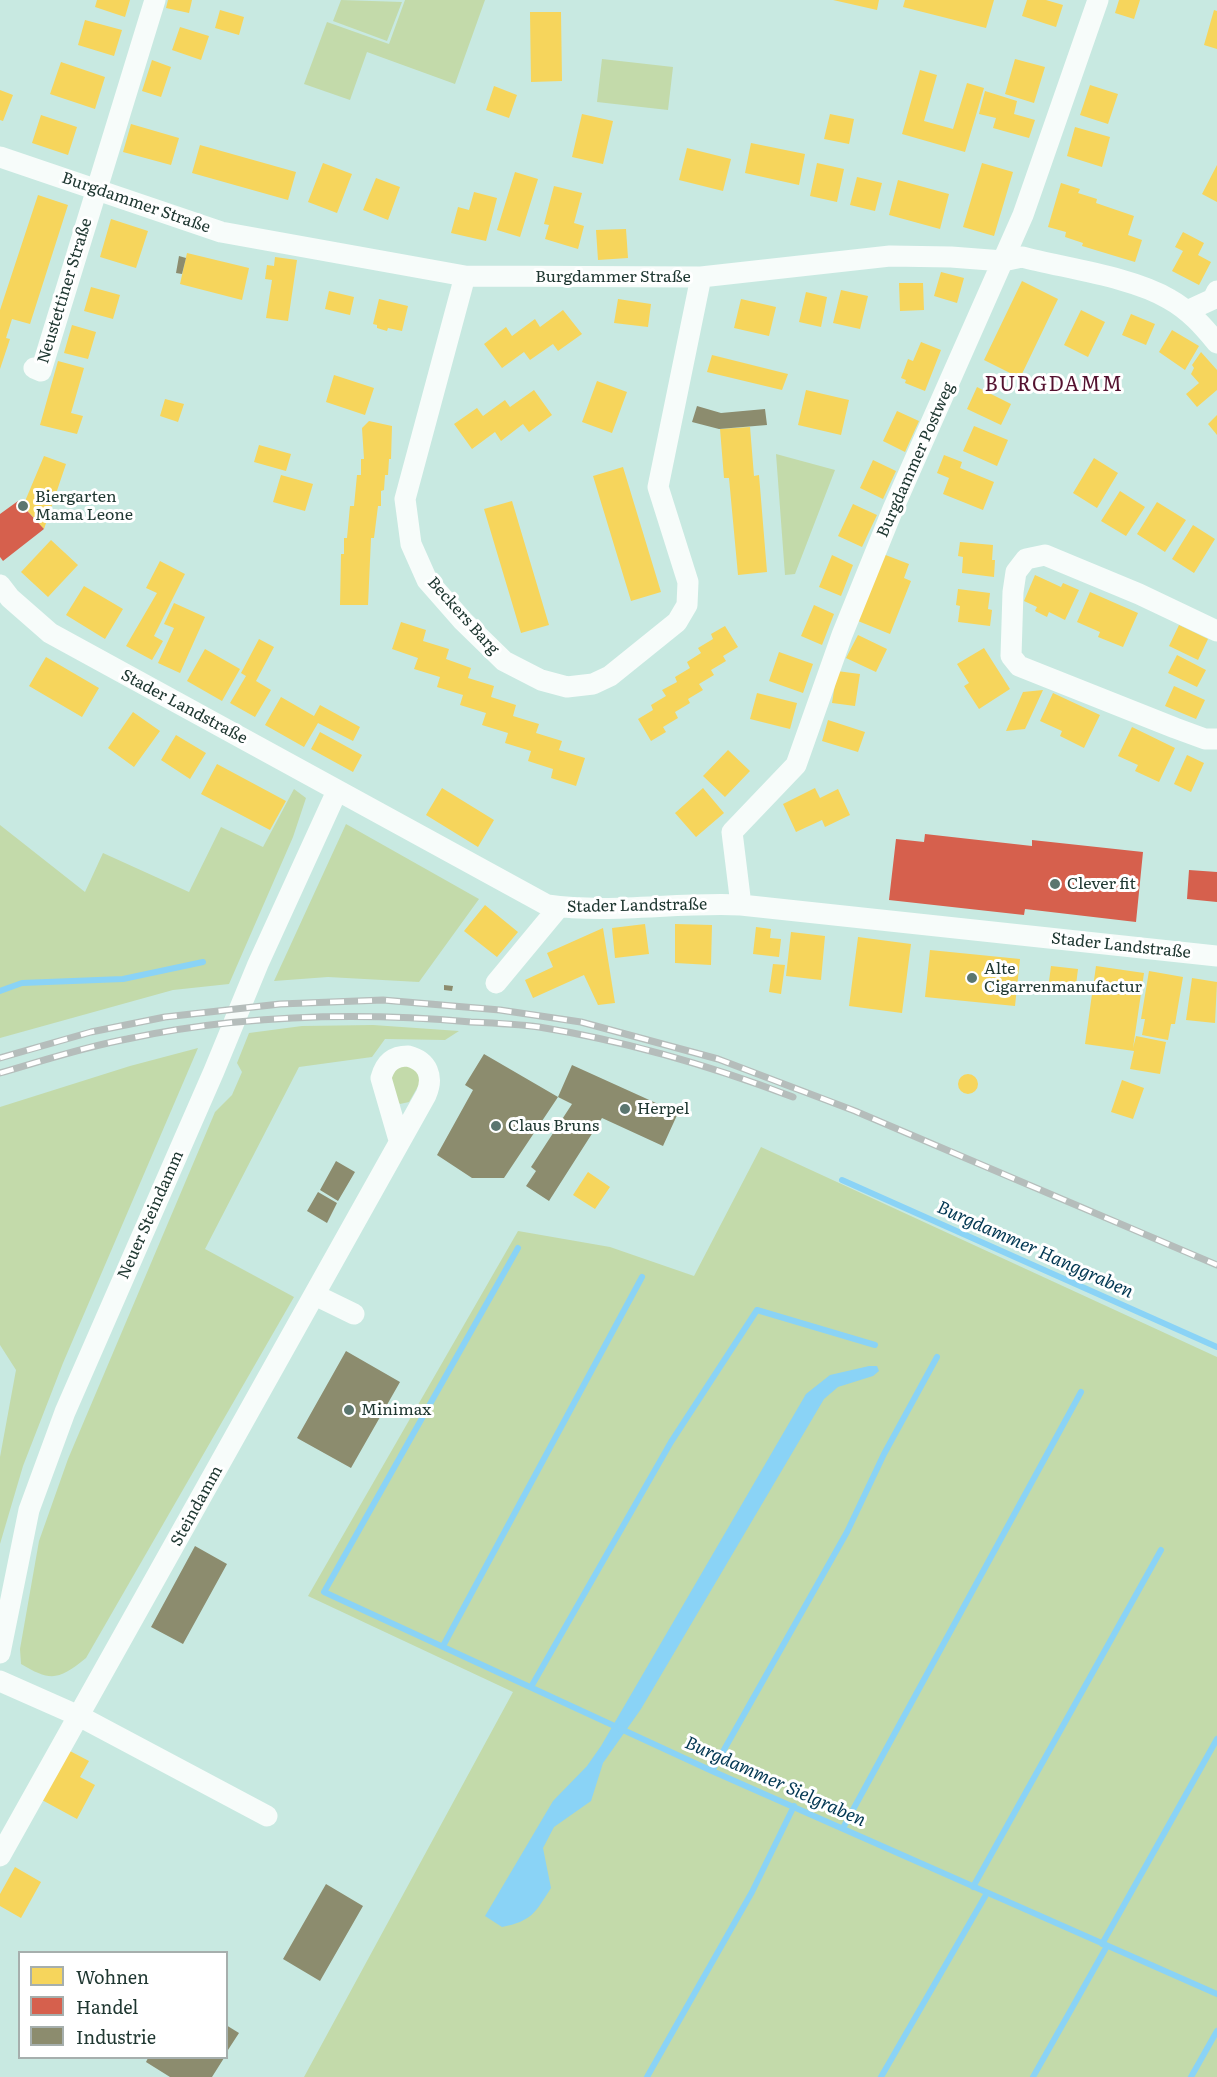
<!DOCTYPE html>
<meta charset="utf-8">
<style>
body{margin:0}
#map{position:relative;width:1217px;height:2077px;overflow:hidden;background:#c8e9e1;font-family:Literata,serif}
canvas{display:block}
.legend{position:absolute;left:18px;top:1951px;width:210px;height:108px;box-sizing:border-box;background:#fff;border:2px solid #a6afad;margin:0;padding:8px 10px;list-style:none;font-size:18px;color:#203832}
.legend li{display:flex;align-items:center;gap:12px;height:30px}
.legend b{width:30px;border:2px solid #a6afad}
</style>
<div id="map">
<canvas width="1217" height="2077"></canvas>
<ul class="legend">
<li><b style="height:16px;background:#f6d55c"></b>Wohnen</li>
<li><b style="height:16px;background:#d6604d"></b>Handel</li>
<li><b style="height:16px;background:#8c8c6e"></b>Industrie</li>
</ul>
</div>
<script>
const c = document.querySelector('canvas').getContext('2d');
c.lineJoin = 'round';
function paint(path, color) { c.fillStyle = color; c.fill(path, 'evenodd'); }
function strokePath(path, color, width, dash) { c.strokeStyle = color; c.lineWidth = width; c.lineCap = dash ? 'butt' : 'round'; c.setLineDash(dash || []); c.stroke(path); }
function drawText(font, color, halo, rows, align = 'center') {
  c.font = font + ' Literata,serif'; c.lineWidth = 6; c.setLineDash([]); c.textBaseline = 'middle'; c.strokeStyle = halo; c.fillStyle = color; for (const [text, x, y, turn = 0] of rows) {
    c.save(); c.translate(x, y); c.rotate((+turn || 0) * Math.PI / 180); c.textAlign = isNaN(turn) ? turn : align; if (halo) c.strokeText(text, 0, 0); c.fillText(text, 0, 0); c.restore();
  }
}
paint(new Path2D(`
 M341,0L402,2L387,41L333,21Z
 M405,0H485L455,84L367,52L350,100L304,84L327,22L389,44Z
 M602,59L673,67L668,110L597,102Z
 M776,454L835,470L795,574L785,575Z
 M294,789L306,798L293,837L229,984L173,990L0,1038V825L85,892L103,853L189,892L221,827L263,847Z
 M346,824L479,899L419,982L328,977L274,981Z
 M373,1025L459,1031L445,1040L385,1039L372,1057L299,1067L205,1249L294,1297L86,1658C59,1680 51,1682 21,1664L20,1649L39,1541L68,1459L215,1112L232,1095L242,1072L237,1063L249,1033L302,1026Z
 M198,1048L63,1363L23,1466L0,1544V1457L16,1370L0,1345V1107L130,1066Z
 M409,1065L418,1072L420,1083L409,1102L400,1104L398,1102L391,1077L397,1067Z
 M761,1147L1217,1357V2077H304L513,1692L308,1596L518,1231L610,1247L694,1276Z`), '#c3daaa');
paint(new Path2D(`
 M869,1366H877L879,1371L873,1376L838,1387L824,1399L641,1709L603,1763L591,1801L554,1827L543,1848L551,1888C535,1913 532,1921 502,1927L485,1916L553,1801L587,1766L601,1746L806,1394L830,1375Z`), '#8ad3f6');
paint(new Path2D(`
 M97,0H130L125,17L95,7Z
 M168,0H192L189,13L166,8Z
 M833,0H879L877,10Z
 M905,0H994L986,28L903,7Z
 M1027,0H1046L1063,5L1056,27L1022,16Z
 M1119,0H1140L1134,19L1115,13Z
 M220,10L244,17L239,35L215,28Z
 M1214,10L1217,11V49L1204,45Z
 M530,12H561L562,81L531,82Z
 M85,20L122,30L114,56L78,45Z
 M180,27L209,36L201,60L172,50Z
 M1015,59L1045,67L1034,103L1005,94Z
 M152,60L171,67L161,97L142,91Z
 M61,62L105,77L95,109L50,94Z
 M920,70L937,75L924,121L953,129L967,83L984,88L965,152L902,134Z
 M1090,85L1118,94L1108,124L1080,115Z
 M494,86L517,95L509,118L486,110Z
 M0,90L13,95L3,121L0,120Z
 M985,91L1017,101L1014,114L1035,120L1029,138L993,128L996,118L979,114Z
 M582,114L613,121L603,164L572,157Z
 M830,114L854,119L849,144L824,139Z
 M41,115L77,127L68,155L32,143Z
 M131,124L179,138L171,165L123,152Z
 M1075,127L1110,137L1102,167L1067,156Z
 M751,143L805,154L799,185L745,173Z
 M200,145L296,172L288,200L192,173Z
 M687,148L731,159L723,191L679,180Z
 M323,163L352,174L337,213L308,202Z
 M817,163L844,169L837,202L810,196Z
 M982,163L1013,172L994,236L963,227Z
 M1217,165V202L1202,194Z
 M515,172L538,179L520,237L497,230Z
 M857,177L882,183L875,211L850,205Z
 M376,178L400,187L388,220L363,210Z
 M898,180L949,194L940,229L889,215Z
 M1061,183L1080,189L1078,193L1097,199L1096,203L1134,216L1128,235L1142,240L1135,262L1082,246L1083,243L1065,237L1066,232L1048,227Z
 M554,186L582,193L574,223L584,226L578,249L545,239L549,225L544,224Z
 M474,192L497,198L486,241L451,233L458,207L469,210Z
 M38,195L68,205L30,324L12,319L6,338L10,339L0,369V310Z
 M111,219L148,231L136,268L100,257Z
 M626,229L628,258L598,260L596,230Z
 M1183,232L1204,243L1198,255L1211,262L1199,285L1172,271L1183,251L1175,247Z
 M187,253L249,268L242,300L180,284Z
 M275,257L297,260L288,321L266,318L272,280L265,279L267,265L274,266Z
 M941,272L964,278L957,303L934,296Z
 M1022,281L1058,299L1020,378L984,360Z
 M899,283H923L924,310L900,311Z
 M91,287L120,295L113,319L84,311Z
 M841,290L868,296L860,329L833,323Z
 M329,291L354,297L350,315L325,309Z
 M806,292L827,297L821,327L799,322Z
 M379,299L408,306L402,331L388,328L387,331L377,328V325L373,324Z
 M618,299L651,304L648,327L614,323Z
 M741,299L776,307L769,336L734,328Z
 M563,310L582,334L558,351L553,344L530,360L524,352L502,368L484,344L506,327L512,336L535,319L540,327Z
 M1081,310L1105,322L1088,357L1064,345Z
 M1131,314L1155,324L1146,345L1122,335Z
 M72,325L96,332L88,359L64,353Z
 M1172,330L1199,346L1185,370L1159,352Z
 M921,342L941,350L925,391L905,383L906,380L901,378L908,359L913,361Z
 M1201,352L1217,370V390L1197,407L1186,394L1199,383L1191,374L1194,368L1192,365Z
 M712,355L788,374L782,390L707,372Z
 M58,361L84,368L71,413L83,416L77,434L40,425Z
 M334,375L374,388L365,415L326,402Z
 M597,381L627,392L612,433L582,422Z
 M977,387L1011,404L1001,425L967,409Z
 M534,390L552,415L529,432L523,424L501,441L495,432L472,449L454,424L477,408L483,416L505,400L510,407Z
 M806,390L849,400L841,435L798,425Z
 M165,399L184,404L178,422L160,416Z
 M897,411L919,421L905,452L883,441Z
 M1217,415V435L1208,424Z
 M369,421L392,426L391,459H389L388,475H385L384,490L381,491V506H378L374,538H371L368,605H340L341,554H344V538H347L350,506H354L357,475H361V459H364L362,428Z
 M974,426L1008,440L997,466L963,451Z
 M750,427L754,476L759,475L767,572L738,575L729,478H724L720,429Z
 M259,445L291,454L286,471L254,462Z
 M944,455L962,462L960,468L994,482L983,510L943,494L949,478L937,473Z
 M44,456L66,464L44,529L23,506Z
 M1094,458L1118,473L1097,508L1073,493Z
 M873,460L896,471L883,499L860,488Z
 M623,467L661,592L631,601L593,476Z
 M281,475L313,484L305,511L273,502Z
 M1120,491L1145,507L1126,536L1101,521Z
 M512,501L549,625L521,633L484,509Z
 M1157,502L1186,520L1165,552L1137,534Z
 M853,504L877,515L862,547L838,536Z
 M1193,525L1215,539L1194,573L1172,559Z
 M51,540L78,565L48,597L21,572Z
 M960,542L993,545L992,560H995L994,577L962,573L963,557L958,556Z
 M883,554L909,564L904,578L911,581L890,634L858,621Z
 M832,555L853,565L841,596L819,587Z
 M160,561L185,574L154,636L163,641L152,660L126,646L157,593L146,588Z
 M1035,575L1061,587L1063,583L1079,590L1065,620L1049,612L1047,617L1035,611L1037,607L1024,601Z
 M84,586L123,609L105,639L66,615Z
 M958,589L990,593L988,609L992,610L990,626L958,622L960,606L956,605Z
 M1090,592L1138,613L1123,647L1098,637L1100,632L1077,622Z
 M174,603L205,617L180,673L158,663L174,628L164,624Z
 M814,605L834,614L822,645L801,636Z
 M401,622L426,630L423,641L449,649L446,659L471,668L468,678L494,686L491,697L516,705L513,716L539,724L536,733L562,741L559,750L585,758L576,786L551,778L553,769L528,761L531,751L505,743L508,733L482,725L486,713L460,705L463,695L437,687L440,677L414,669L418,658L392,649Z
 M1179,625L1208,639L1198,660L1169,646Z
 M725,626L738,647L723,656L726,661L711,670L714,675L699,684L703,690L688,699L690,703L675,712L678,718L663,727L666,732L651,741L638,719L653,710L651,705L666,696L662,690L677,682L675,677L690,668L687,662L701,653L698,648L713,639L711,634Z
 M858,635L887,649L876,672L846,658Z
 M259,639L274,647L256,681L271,690L255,717L230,703L246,676L241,673Z
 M984,648L1010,689L979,709L964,686L969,683L957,664Z
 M205,649L240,669L222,701L187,681Z
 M779,652L813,664L803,693L769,681Z
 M1177,655L1206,670L1197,687L1168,673Z
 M46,657L99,688L82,717L29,686Z
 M837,671L860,674L855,706L832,703Z
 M1174,686L1205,700L1196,719L1165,706Z
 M1043,690L1025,729L1006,731L1023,692Z
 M757,693L797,703L790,729L750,719Z
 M1053,693L1100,715L1084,748L1060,736L1062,731L1040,721Z
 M281,697L314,716L320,705L360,727L353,741L318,723L304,747L265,725Z
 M133,712L160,731L134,767L108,748Z
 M828,720L865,732L858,752L822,741Z
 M1132,727L1175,748L1159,782L1135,771L1138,765L1118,756Z
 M320,732L362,755L353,772L311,749Z
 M176,735L206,753L190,779L161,760Z
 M728,750L750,771L725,797L703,776Z
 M1187,755L1204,763L1191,792L1174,784Z
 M217,764L286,801L270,830L201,794Z
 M442,788L494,820L478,847L426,815Z
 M703,788L724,813L696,837L675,813Z
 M815,788L820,798L838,789L850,815L825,827L822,820L796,832L783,804Z
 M485,905L518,932L497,957L464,931Z
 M645,924L649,954L615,958L612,928Z
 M675,924L712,925L711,965L675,963Z
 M756,927L771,929L770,938L781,939L779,957L753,954Z
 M603,928L615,1003L598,1005L584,975L533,998L525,980L553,967L547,953Z
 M791,932L825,936L821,980L786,976Z
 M858,937L911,944L902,1013L849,1006Z
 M930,950L1020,959L1015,1006L925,997Z
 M773,964L785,965L781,994L769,992Z
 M1051,966L1078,969L1075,993L1048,989Z
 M1096,966L1144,973L1133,1048L1136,1036L1166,1042L1160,1074L1130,1069L1134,1051L1085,1044Z
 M1149,971L1183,977L1175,1024H1171L1168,1040L1142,1035L1145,1019H1141Z
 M1192,978L1217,982L1215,1023L1186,1020Z
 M958 1084a10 10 0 1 1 20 0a10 10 0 1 1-20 0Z
 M1122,1080L1144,1088L1133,1119L1111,1112Z
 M588,1172L610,1187L595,1209L573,1195Z
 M68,1750L89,1761L80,1777L95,1785L77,1819L42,1800Z
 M15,1867L41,1882L21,1918L0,1906V1894Z`), '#f6d55c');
paint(new Path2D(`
 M18,501L44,529L3,561L0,557V514Z
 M925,834L1032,846V840L1143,852L1136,922L1025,909L1024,915L889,900L896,839L924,842Z
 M1189,870L1217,872V902L1187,899Z`), '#d6604d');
paint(new Path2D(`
 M179,256L186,258L182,274L176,273Z
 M697,406L721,413L765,409L767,425L719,429L692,422Z
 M444,985L453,986L452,991L444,990Z
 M484,1054L558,1097L504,1178H472L437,1155L473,1090L465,1085Z
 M572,1065L678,1113L663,1146L602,1118L549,1201L526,1186L536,1171L531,1167L572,1104L558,1097Z
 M336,1161L355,1172L338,1201L320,1190Z
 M318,1192L337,1203L327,1223L307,1211Z
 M346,1351L400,1382L351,1468L297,1438Z
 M195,1546L227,1564L183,1644L151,1627Z
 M326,1884L363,1906L320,1981L283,1959Z
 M226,2025L239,2033L226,2053Z
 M148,2058H224L212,2077H170L146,2062Z`), '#8c8c6e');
strokePath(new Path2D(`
 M0,991L22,983L123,979L203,962
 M842,1180L1217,1347
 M518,1248L324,1592L712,1771L1217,1994
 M443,1646L642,1277
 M531,1687L671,1442L757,1310L875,1345
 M712,1771L847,1532L884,1454L937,1357
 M843,1828L1081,1392
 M973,1887L1161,1550
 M1102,1944L1217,1739
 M647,2077L752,1892L794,1806
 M881,2077L987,1893
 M1033,2077L1107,1946
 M1191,2077L1217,2031`), '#8ad3f6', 6);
strokePath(new Path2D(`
 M0,157L221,232L465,276L701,277L890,256L951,257L1003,261L1022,257C1064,268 1133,277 1169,299C1189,310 1203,326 1217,343
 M465,276L405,499L411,544L427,580L463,621L504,661L541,680L567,687L593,684L610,676L677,622L687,605L688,582L658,487L701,277
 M1187,311L1213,299L1217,291
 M34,368L41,371L155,0
 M0,585L10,598L50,633L547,905C610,914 676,902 741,905L1217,956
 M1217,631L1139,594L1045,555L1026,559L1016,572L1013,592L1011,656L1019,666L1175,728L1205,739H1217
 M741,905L732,832L796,765L842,635L893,509L1023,215L1098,0
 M496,983L559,907
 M315,1295L354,1314
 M0,1653L29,1510L65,1412L214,1071L258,964L337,791
 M0,1681L79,1716L267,1816
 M0,1856L426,1095C434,1077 428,1061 408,1056C393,1056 385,1063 381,1078L399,1140`), '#f7fcfa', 21);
const rail = new Path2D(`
 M0,1058L91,1032L165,1017L280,1004L383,1000L500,1010L581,1022L718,1059L855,1111L1217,1265
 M0,1073C42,1061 84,1047 127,1039C240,1015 357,1012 471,1022C494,1023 517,1024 539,1027C626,1041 711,1066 793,1097`);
strokePath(rail, '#b5bdbb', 7);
strokePath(rail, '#fff', 4.5, [14]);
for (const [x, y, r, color] of [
 [23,506,6,"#5b766f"],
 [1055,884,6,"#5b766f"],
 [972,978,6,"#5b766f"],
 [625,1109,6,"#5b766f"],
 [496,1126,6,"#5b766f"],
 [349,1410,6,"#5b766f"]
]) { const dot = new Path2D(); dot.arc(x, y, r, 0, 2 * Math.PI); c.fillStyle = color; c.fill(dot); strokePath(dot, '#fff', 2); }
drawText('16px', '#203832', '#fff', [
 ["Burgdammer Straße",136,203,19],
 ["Burgdammer Straße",613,277],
 ["Neustettiner Straße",65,291,-73],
 ["Burgdammer Postweg",916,460,-66],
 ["Beckers Barg",463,616,48],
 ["Stader Landstraße",184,707,28],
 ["Stader Landstraße",637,906,-1],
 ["Stader Landstraße",1121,946,6],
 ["Neuer Steindamm",151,1215,-66],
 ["Steindamm",197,1506,-61]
]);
drawText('16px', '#203832', '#fff', [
 ["Biergarten",35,497],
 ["Mama Leone",35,515],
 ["Clever fit",1067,884],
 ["Alte",984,969],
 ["Cigarrenmanufactur",984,987],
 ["Herpel",637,1109],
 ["Claus Bruns",508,1126],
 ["Minimax",361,1410]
], 'left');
drawText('italic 18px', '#023752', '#fff', [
 ["Burgdammer Hanggraben",1035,1250,24],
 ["Burgdammer Sielgraben",775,1782,24]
]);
c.letterSpacing = '1.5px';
drawText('20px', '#53112f', '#fff', [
 ["BURGDAMM",1054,385]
]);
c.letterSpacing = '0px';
</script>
